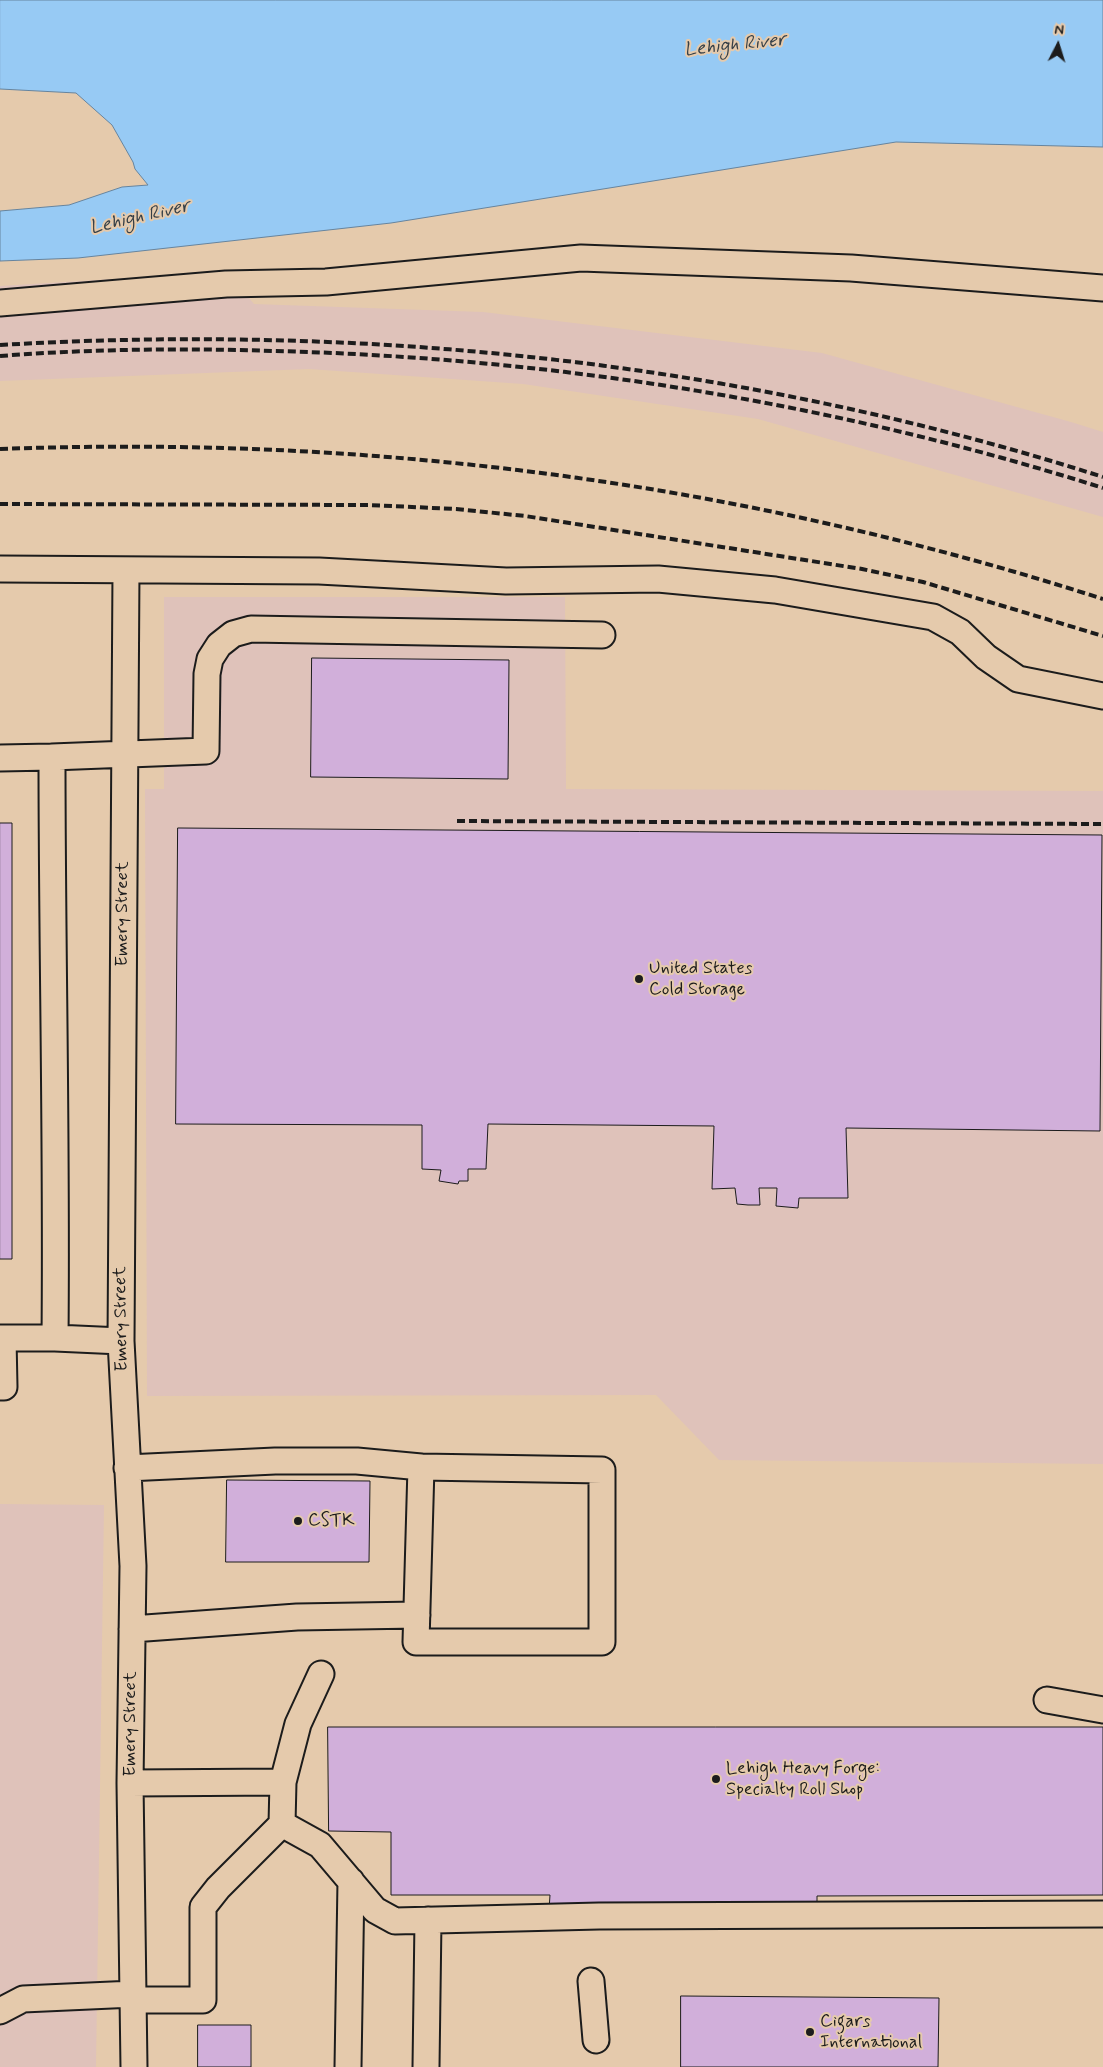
<!DOCTYPE html>
<style>
body{margin:0}
#map{position:relative;width:1103px;height:2067px;overflow:hidden;background:#e5caac;font-family:Mynerve,sans-serif}
canvas{display:block}
.north{position:absolute;left:1033px;top:20px;width:50px;height:50px;-webkit-text-stroke:4px #e5caac;paint-order:stroke;rotate:5deg;font-size:14px;font-weight:700;line-height:20px;text-align:center;color:#1c1c1c}
.north::after{content:'';display:block;margin:auto;width:18px;height:22px;background:#1c1c1c;clip-path:polygon(50% 0,100% 100%,50% 72%,0 100%)}
</style>
<div id="map">
<canvas width="1103" height="2067"></canvas>
<div class="north">N</div>
</div>
<script>
const c = document.querySelector('canvas').getContext('2d');
c.lineJoin = 'round';
function paint(path, color) { c.fillStyle = color; c.fill(path, 'evenodd'); }
function strokePath(path, color, width, dash) { c.strokeStyle = color; c.lineWidth = width; c.lineCap = dash ? 'butt' : 'round'; c.setLineDash(dash || []); c.stroke(path); }
function drawText(font, color, halo, rows, align = 'center') {
  c.font = font + ' Mynerve,sans-serif'; c.lineWidth = 4; c.setLineDash([]); c.textBaseline = 'middle'; c.strokeStyle = halo; c.fillStyle = color; for (const [text, x, y, turn = 0] of rows) {
    c.save(); c.translate(x, y); c.rotate((+turn || 0) * Math.PI / 180); c.textAlign = isNaN(turn) ? turn : align; if (halo) c.strokeText(text, 0, 0); c.fillText(text, 0, 0); c.restore();
  }
}
paint(new Path2D(`
 M228,272L254,304L483,312L822,353L1071,422L1103,432V517L758,419L523,384L309,369L0,381V286Z
 M164,597H565L566,789L1103,791V1464L719,1460L656,1395L147,1396L145,789H164Z
 M0,1504L104,1505L96,2067H0Z`), '#dfc2ba');
const water = new Path2D(`
 M0,0H1103V147L896,142L391,223L78,258L0,261V211L69,205L122,187L148,185L135,169L133,162L112,125L76,93L0,89Z`);
paint(water, '#97caf4');
strokePath(water, '#66849e', 1);
const building = new Path2D(`
 M312,658L509,660L508,779L311,777Z
 M0,823H12V1259H0Z
 M178,828L1102,835L1100,1131L846,1128L848,1198H799L798,1208L776,1206L777,1188H759L760,1205H748L737,1204L735,1188L712,1189L714,1126L488,1124L486,1169H468V1181H459L458,1184L439,1181L441,1170L422,1169V1125L176,1124Z
 M227,1480L370,1481L369,1562H226Z
 M328,1727H1103V1895L817,1896V1909L549,1910L550,1895H391V1832L329,1831Z
 M681,1996L939,1998L938,2067H681Z
 M198,2025H251V2067H198Z`);
paint(building, '#d1afda');
strokePath(building, '#1c1c1c', 1);
const minor = new Path2D(`
 M0,303L226,284L326,282L581,258L851,268L1103,288
 M0,569L319,571L506,581L658,579L775,590L933,617L960,632L986,657L1018,679L1103,696
 M126,571L121,1341L133,1566L130,1783L134,2067
 M52,757L206,751L207,674L210,659L219,645L233,634L251,629L602,635
 M0,758L52,757C52,951 57,1145 55,1338H0
 M55,1338L121,1341
 M0,1387H4L3,1338
 M421,1467L602,1470V1642H416Z
 M127,1468L275,1461H357L421,1467
 M132,1629L297,1617L417,1615
 M1047,1700L1103,1710
 M130,1783L283,1782
 M282,1824L320,1845L375,1910L395,1921L599,1916L1103,1914
 M591,1981L596,2040
 M134,2000H203V1907L218,1888L282,1824L283,1782L298,1724L321,1674
 M0,2011L23,1999L134,1994
 M348,2067L351,1881
 M426,2067L428,1920`);
strokePath(minor, '#1c1c1c', 29);
strokePath(minor, '#e5caac', 25);
strokePath(new Path2D(`
 M0,345C372,323 747,363 1103,477
 M0,356C91,349 184,348 275,351C555,358 836,403 1103,488
 M0,449C377,435 744,483 1103,599
 M0,504L369,505L456,509L525,516L862,569L923,582L1103,636
 M457,821L1103,824`), '#1c1c1c', 4, [8, 4]);
for (const [x, y, r, color] of [
 [639,979,5,"#1c1c1c"],
 [298,1521,5,"#1c1c1c"],
 [716,1779,5,"#1c1c1c"],
 [810,2032,5,"#1c1c1c"]
]) { const dot = new Path2D(); dot.arc(x, y, r, 0, 2 * Math.PI); c.fillStyle = color; c.fill(dot); strokePath(dot, '#e5caac', 2); }
drawText('18px', '#1c1c1c', '#e5caac', [
 ["Emery Street",123,914,-90],
 ["Emery Street",122,1319,-91],
 ["Emery Street",131,1724,-90]
]);
drawText('18px', '#1c1c1c', '#e5caac', [
 ["United States",649,969],
 ["Cold Storage",649,990],
 ["CSTK",308,1521],
 ["Lehigh Heavy Forge:",726,1769],
 ["Specialty Roll Shop",726,1790],
 ["Cigars",820,2022],
 ["International",820,2043]
], 'left');
drawText('italic 19px', '#353f47', '#e5caac', [
 ["Lehigh River",735,46,-6],
 ["Lehigh River",140,218,-13]
]);
</script>
